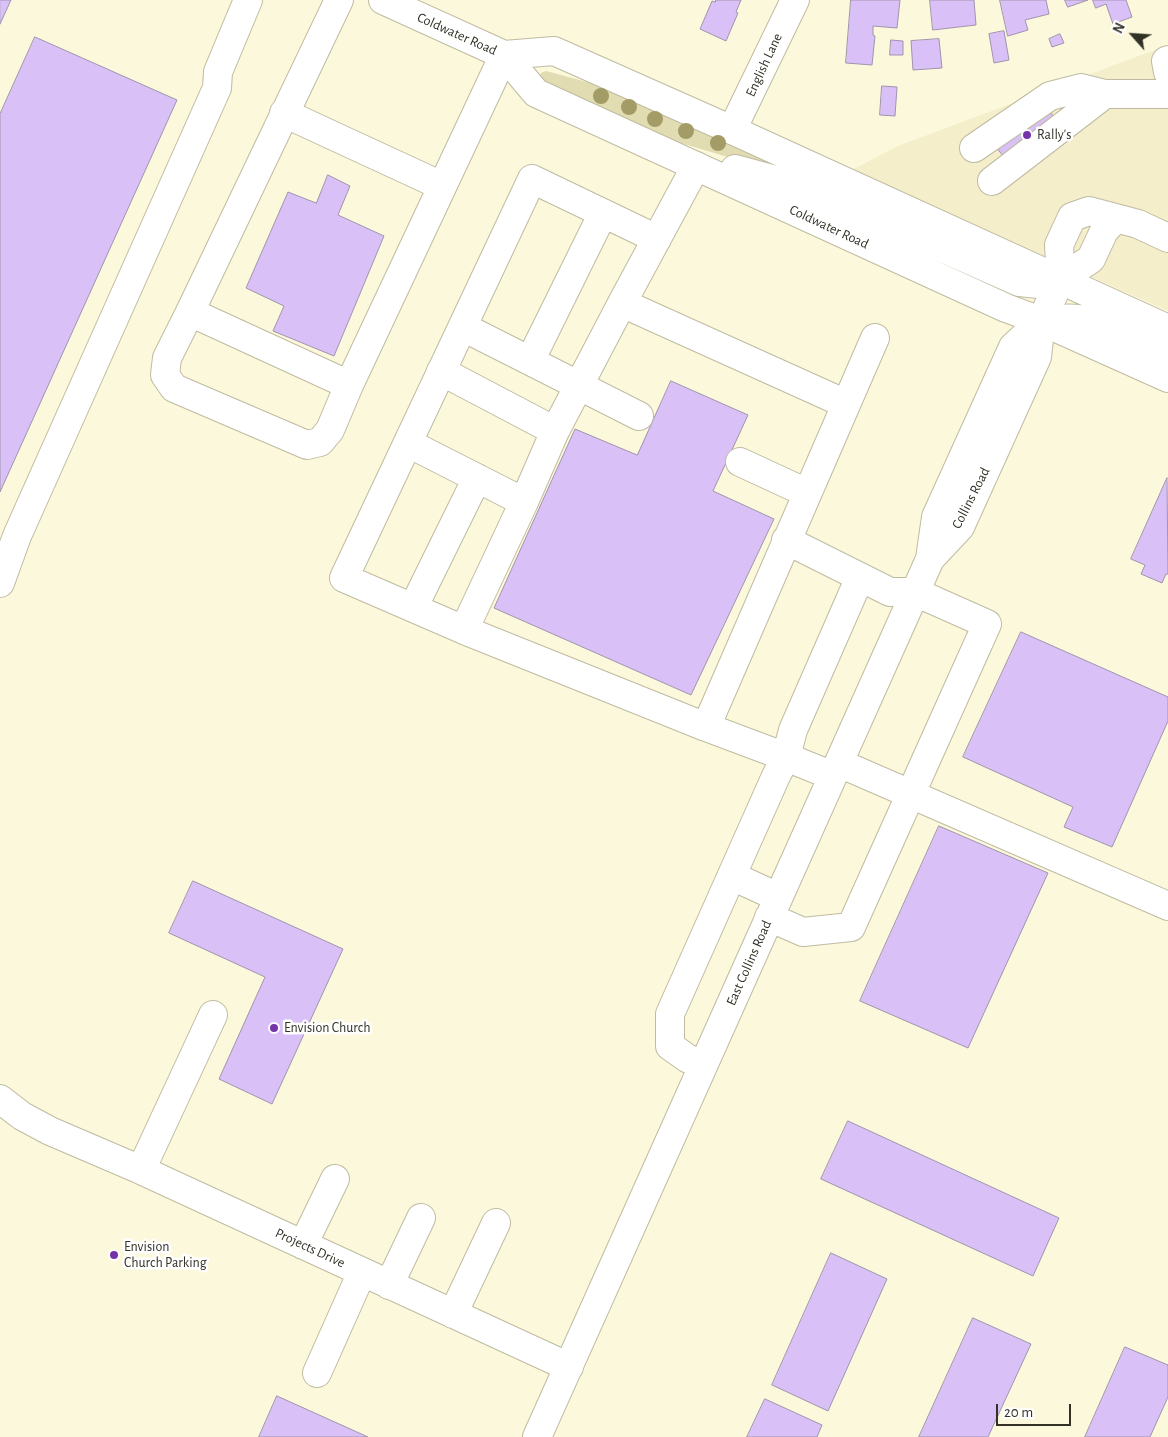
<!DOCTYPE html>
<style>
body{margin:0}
#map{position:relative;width:1168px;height:1437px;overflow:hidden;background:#fcf8dc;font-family:"Alegreya Sans",sans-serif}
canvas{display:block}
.north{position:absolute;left:1108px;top:10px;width:50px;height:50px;-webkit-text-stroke:4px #fff;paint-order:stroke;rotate:296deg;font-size:14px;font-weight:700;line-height:20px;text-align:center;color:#323126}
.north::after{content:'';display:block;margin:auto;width:18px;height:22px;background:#323126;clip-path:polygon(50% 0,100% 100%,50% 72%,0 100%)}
.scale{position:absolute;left:996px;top:1404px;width:75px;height:22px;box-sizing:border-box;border:2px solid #323126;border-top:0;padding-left:6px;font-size:15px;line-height:18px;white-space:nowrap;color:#323126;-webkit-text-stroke:4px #fff;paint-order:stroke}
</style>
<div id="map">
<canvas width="1168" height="1437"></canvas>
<div class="north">N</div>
<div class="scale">20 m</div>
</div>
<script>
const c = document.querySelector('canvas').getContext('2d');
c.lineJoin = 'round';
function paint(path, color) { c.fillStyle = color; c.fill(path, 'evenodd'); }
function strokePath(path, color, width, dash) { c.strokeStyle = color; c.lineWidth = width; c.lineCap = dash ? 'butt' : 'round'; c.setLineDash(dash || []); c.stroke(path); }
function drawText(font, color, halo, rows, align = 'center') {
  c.font = font + ' "Alegreya Sans",sans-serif'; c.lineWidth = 5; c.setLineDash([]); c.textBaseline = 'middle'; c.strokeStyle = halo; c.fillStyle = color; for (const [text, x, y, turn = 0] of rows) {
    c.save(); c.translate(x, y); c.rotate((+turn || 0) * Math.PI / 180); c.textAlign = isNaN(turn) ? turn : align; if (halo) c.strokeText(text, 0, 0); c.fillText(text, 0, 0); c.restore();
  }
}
paint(new Path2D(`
 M1168,45V311L852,170L898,146Z`), '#f4eecb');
paint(new Path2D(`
 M546,71L598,85L795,174L794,177L671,140L541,80L540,76L541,73Z`), '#e2dcb2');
const building = new Path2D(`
 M0,0H11L0,24Z
 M716,0H741L736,12L738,13L726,41L700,29L712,1L715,2Z
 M851,0H900L897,28L873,26V35L875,36L872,65L846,63Z
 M930,0H974L976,25L933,30Z
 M1000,0H1046L1049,14L1025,20L1028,30L1008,36Z
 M1065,0H1088L1068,7Z
 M1093,0H1126L1132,17L1113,24L1106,4L1096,8Z
 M1004,31L1009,60L994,63L989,34Z
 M1060,34L1064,43L1052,47L1049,39Z
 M35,37L177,100L0,492V114Z
 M939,39L942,68L913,70L911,41Z
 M891,40L903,41V55H890Z
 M882,86L897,87L895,116L880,115Z
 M1045,106L1059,123L1009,163L995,146Z
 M328,175L350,186L338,215L384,236L334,356L273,331L284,306L246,288L288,192L316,203Z
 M671,381L748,415L713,491L774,519L691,695L494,608L575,429L637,455Z
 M1167,478L1168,574H1166L1162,583L1141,574L1145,565L1131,559Z
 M1021,632L1168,697V721L1112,847L1064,827L1073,807L963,757Z
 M939,826L1048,873L968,1048L860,1001Z
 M193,881L343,949L272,1104L219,1079L265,977L169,933Z
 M848,1121L1059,1218L1033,1276L821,1179Z
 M831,1253L887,1279L828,1411L772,1385Z
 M973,1318L1031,1344L988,1437H919Z
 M1125,1347L1168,1365V1397L1150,1437H1085Z
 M277,1396L368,1437H259Z
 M765,1399L822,1425L817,1437H747Z`);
paint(building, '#d9c0f6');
strokePath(building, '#9f94ac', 1);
const minor = new Path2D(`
 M339,0L190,312L349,385L504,55
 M1168,60L1166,61L1168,72
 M284,113L442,186
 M732,130L795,0
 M974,148L1050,96L1081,88L1105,94H1168
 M696,166L622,303L846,404
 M992,181L1105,94
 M1061,279L1091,259L1104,231L1115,219
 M622,303L555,431L524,502L464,630L706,727L786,757L776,776L670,1014V1046L687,1058L703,1066
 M190,312L167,358L165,375L174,388L307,445L320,442L330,430L349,385
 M463,327L639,416
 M530,361L603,213
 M441,371L555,431
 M408,443L524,502
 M740,462L807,493
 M930,559L960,527L1037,357L1041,321L1061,279L1059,245L1072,217L1089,211L1138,224L1168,238
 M0,583L17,536L217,88L218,72L248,0
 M413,608L477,478
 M464,630L344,578L532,179L657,239
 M706,727L875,338
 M839,763L1168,906
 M833,776L786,757L793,730L860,577
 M732,876L778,897
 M769,917L803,932L851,927L987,624L915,592H890L786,540
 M0,1099L22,1116L50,1131L141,1170L569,1367
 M141,1170L213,1015
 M303,1245L335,1179
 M389,1285L421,1218
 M453,1314L496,1223
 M317,1373L362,1272
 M537,1437L930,559L936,517L1013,347L1041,321`);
const major = new Path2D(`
 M383,0L504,55L536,93L1006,308L1041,321L1168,378
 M504,55L554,51L732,130L1168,329
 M735,169L809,189L1019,282L1039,284L1057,280
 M1042,321C1061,318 1077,317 1095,322L1168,355`);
strokePath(minor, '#bfbba1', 30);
strokePath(major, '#bfbba1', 30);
strokePath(minor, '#fff', 28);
strokePath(major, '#fff', 28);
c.fillStyle = '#a39c67';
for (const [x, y] of [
 [601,96],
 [629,107],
 [655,119],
 [686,131],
 [718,143]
]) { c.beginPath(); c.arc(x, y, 8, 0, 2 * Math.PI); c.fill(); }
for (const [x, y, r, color] of [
 [1027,135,5,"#7433a8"],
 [274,1028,5,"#7433a8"],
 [114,1255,5,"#7433a8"]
]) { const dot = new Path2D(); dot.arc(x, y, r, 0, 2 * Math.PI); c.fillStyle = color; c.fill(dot); strokePath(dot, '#fff', 2); }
drawText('14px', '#323126', '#fff', [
 ["Coldwater Road",457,34,24],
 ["English Lane",764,65,-65],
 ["Coldwater Road",829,227,25],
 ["Collins Road",971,498,-63],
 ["East Collins Road",749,963,-66],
 ["Projects Drive",310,1248,25]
]);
drawText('14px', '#323126', '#fff', [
 ["Rally's",1037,135],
 ["Envision Church",284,1028],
 ["Envision",124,1247],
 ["Church Parking",124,1263]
], 'left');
</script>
